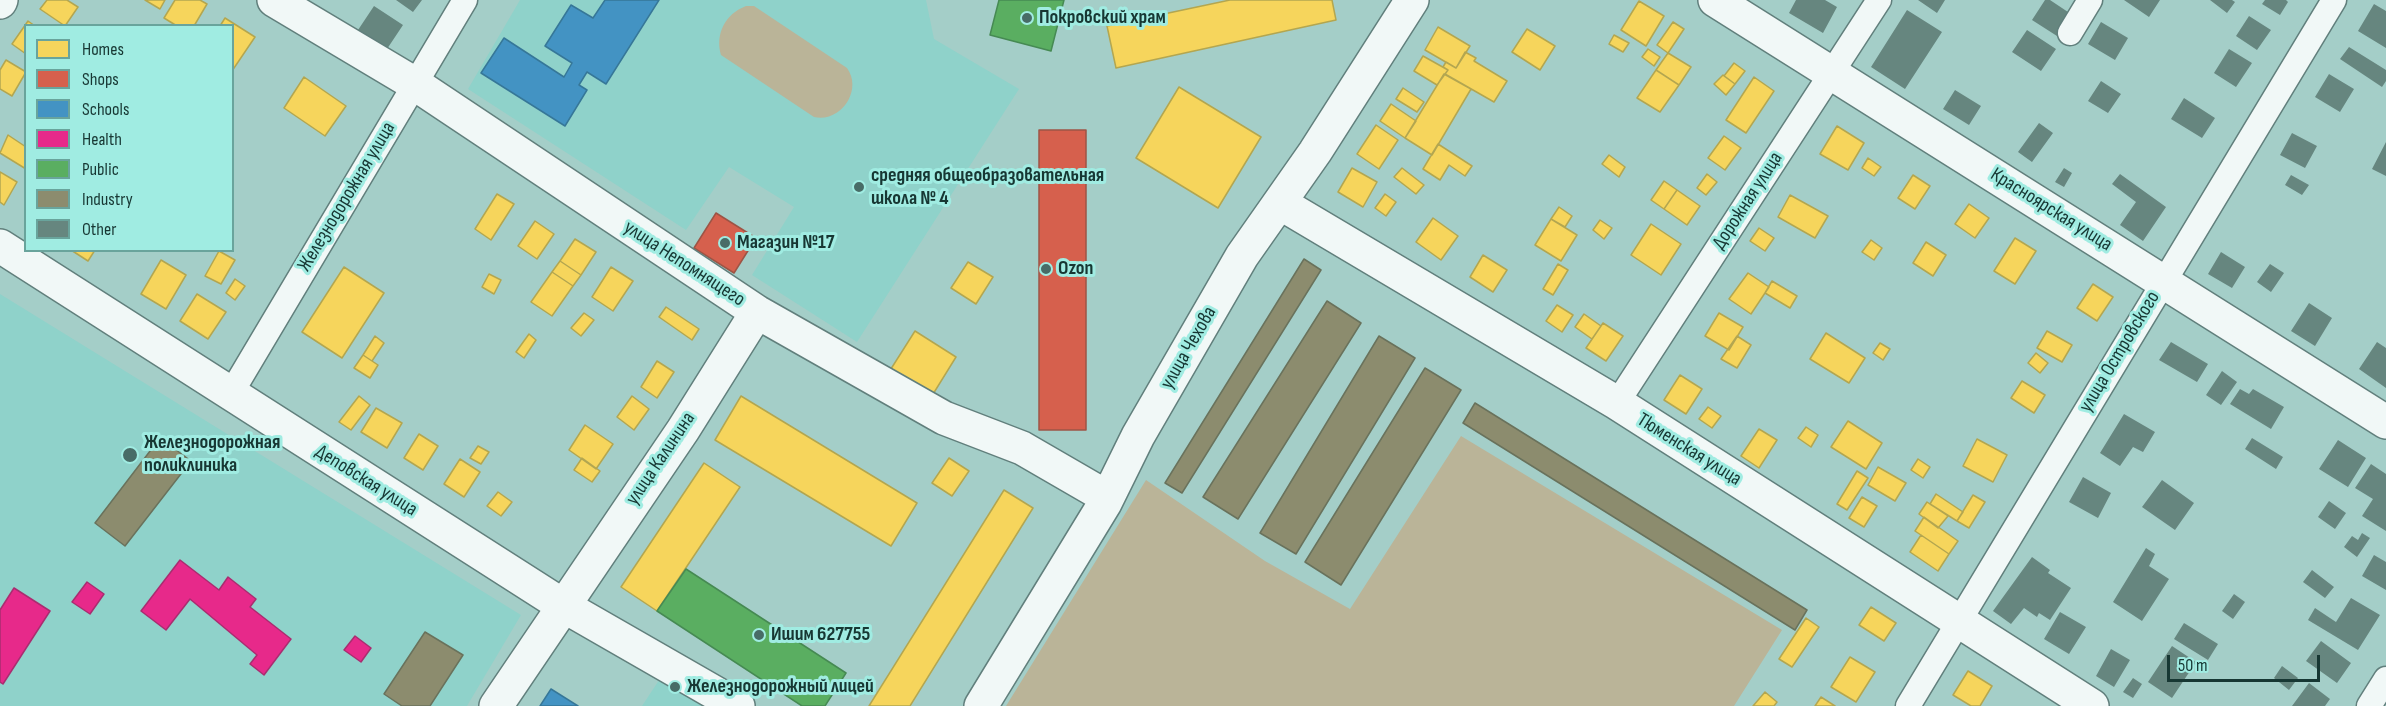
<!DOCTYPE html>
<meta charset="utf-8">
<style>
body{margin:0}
#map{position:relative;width:2386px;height:706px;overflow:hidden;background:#a4cec8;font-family:"Sofia Sans Condensed",sans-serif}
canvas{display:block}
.legend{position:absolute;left:24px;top:24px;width:210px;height:228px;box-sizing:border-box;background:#a0ece2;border:2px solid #69a49c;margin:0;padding:8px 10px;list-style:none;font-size:18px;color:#173733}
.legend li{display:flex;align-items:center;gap:12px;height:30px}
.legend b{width:30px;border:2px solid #69a49c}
.scale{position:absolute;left:2167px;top:655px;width:153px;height:27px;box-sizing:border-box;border:3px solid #173733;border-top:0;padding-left:8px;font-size:18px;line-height:21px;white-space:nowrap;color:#173733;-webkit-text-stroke:4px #a0ece2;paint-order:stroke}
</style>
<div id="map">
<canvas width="2386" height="706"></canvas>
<ul class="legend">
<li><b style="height:16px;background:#f6d55c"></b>Homes</li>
<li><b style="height:16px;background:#d6604d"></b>Shops</li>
<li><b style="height:16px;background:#4393c3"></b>Schools</li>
<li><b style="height:16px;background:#e7298a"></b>Health</li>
<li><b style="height:16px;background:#5aae61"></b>Public</li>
<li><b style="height:16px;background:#8c8c6e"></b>Industry</li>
<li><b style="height:16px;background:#66867f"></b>Other</li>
</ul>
<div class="scale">50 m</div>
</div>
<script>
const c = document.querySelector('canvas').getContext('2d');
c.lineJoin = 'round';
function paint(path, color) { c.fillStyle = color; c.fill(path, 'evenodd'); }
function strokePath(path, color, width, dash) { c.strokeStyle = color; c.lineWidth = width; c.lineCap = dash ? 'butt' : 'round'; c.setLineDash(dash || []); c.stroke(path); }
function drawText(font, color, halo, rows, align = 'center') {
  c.font = font + ' "Sofia Sans Condensed",sans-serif'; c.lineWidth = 6; c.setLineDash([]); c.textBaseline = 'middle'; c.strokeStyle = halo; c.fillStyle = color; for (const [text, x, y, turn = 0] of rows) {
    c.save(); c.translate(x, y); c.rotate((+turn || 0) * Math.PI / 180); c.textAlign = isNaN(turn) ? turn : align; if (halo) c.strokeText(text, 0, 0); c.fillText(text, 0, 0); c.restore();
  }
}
paint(new Path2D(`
 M520,0H926L934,39L1019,89L857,342L752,275L794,207L729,167L686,230L468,89Z
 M0,294L521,615L467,706H0Z
 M667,668L724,706H642Z`), '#8fd2ca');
paint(new Path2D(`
 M746,6H754L847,68C863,90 841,123 814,117L721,55C715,34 725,14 746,6Z
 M1461,436L1782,630L1734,706H1006L1146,480L1265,561L1350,609Z`), '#bab498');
const homes = new Path2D(`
 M47,0H67L78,7L65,26L40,9Z
 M145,0H165L160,9Z
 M175,0H200L207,4L194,26H177L164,18Z
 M1230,0H1332L1336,20L1116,68L1107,26Z
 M1639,1L1664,16L1646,46L1621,30Z
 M225,18L255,37L232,71V26H220Z
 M28,21L35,26H26V54L12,44Z
 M1673,22L1684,29L1668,53L1657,45Z
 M1438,27L1470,46L1456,68L1425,50Z
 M1527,29L1555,46L1540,70L1512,52Z
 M1614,35L1629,43L1623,52L1609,44Z
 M1648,49L1660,57L1654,66L1642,57Z
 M1465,52L1476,58L1474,61L1507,81L1494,102L1445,74L1448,70L1443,67L1446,62L1456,68Z
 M1668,53L1691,67L1679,85L1656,70Z
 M1423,56L1448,70L1437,85L1414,71Z
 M6,60L26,72L12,96L0,89V70Z
 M1734,63L1745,71L1735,84L1724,76Z
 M1656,70L1679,85L1660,112L1637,98Z
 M1444,74L1471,89L1432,155L1405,138Z
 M1723,75L1735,84L1726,95L1714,84Z
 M304,77L346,106L325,136L284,108Z
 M1754,77L1774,91L1746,133L1726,120Z
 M1179,87L1261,137L1218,208L1136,158Z
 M1403,88L1424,102L1417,112L1396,99Z
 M1391,104L1416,121L1405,138L1380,121Z
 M1376,125L1398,140L1379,169L1357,154Z
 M1837,126L1864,143L1848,170L1820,154Z
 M8,135L26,147V169L0,153Z
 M1724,136L1741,148L1725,170L1708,158Z
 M1438,144L1472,166L1465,176L1449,165L1440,180L1423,169Z
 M1609,155L1625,167L1619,177L1602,164Z
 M1868,158L1881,167L1874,176L1862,168Z
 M1352,168L1377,182L1363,207L1338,192Z
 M1402,168L1424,185L1416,194L1394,177Z
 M0,172L17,182L4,205L0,202Z
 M1707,174L1717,182L1706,195L1697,188Z
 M1913,175L1930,186L1915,209L1898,198Z
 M1664,181L1677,190L1664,209L1651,200Z
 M1677,190L1700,206L1687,225L1664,209Z
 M497,194L514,204L491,240L475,229Z
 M1385,194L1396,202L1386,216L1375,208Z
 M1790,195L1828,216L1815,238L1778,217Z
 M1969,204L1989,218L1975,238L1955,224Z
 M1559,207L1572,216L1565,227L1551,219Z
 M1433,218L1458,236L1441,260L1416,242Z
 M1551,219L1577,235L1561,261L1535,245Z
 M1600,220L1612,228L1604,239L1593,230Z
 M535,221L554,234L537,259L518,246Z
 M1651,224L1681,244L1661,275L1631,255Z
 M1759,228L1774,238L1765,251L1750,241Z
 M2015,238L2036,251L2015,284L1994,271Z
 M575,239L596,252L581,275L560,261Z
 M1871,240L1882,248L1874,260L1862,252Z
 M1926,242L1946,255L1933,276L1913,263Z
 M71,250H95L88,261Z
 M219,251L235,260L221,284L205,276Z
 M1483,255L1507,270L1493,292L1470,277Z
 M161,260L186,275L166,309L141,294Z
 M560,261L581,275L573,286L552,272Z
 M968,262L993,277L976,304L951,288Z
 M1558,264L1568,270L1553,295L1543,289Z
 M344,267L384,293L342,358L302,332Z
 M611,267L633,281L613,311L592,297Z
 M552,272L573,286L552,316L531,302Z
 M1748,273L1769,287L1751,314L1729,299Z
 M489,274L501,280L494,294L482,287Z
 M235,279L245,286L235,300L226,293Z
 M1772,281L1797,296L1790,308L1765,293Z
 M2093,284L2113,297L2097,321L2077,308Z
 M197,294L226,312L208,339L180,321Z
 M1557,305L1573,315L1562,332L1546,321Z
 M666,307L699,329L692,340L659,317Z
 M584,313L594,320L581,336L571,328Z
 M1719,313L1743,327L1729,350L1705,336Z
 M1584,314L1601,326L1592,339L1575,327Z
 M1603,323L1623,336L1606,361L1586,348Z
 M915,331L956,357L930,399L889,372Z
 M2047,331L2072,345L2062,362L2037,348Z
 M1826,333L1865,358L1849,383L1810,359Z
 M529,334L536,340L524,358L516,352Z
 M375,336L384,343L372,361L363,355Z
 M1737,336L1751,345L1737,368L1721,359Z
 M1880,343L1890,349L1883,360L1873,353Z
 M2036,353L2048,363L2040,373L2028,363Z
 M363,355L378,365L370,378L354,368Z
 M657,361L674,372L657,398L641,387Z
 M1680,375L1702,389L1686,414L1664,400Z
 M2022,381L2045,395L2034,413L2011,398Z
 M359,396L370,405L351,430L339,422Z
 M632,396L649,409L634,430L617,417Z
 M741,396L917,503L891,546L715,440Z
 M1708,407L1721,416L1712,428L1699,419Z
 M376,408L402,423L387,448L361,432Z
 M1848,421L1882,443L1866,469L1831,447Z
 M585,425L613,444L596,469L569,450Z
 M1806,427L1818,435L1811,447L1798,438Z
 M1759,429L1777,440L1759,468L1741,456Z
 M419,434L438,446L423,470L404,458Z
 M1977,439L2007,455L1993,482L1963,466Z
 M478,446L489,452L481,464L470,458Z
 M582,458L600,471L592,482L574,470Z
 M949,458L969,471L952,496L932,483Z
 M460,459L480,472L464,497L444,484Z
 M1918,459L1930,467L1923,478L1911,470Z
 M704,463L740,487L657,611L621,587Z
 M1878,467L1906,483L1895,501L1868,485Z
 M1857,471L1868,478L1847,510L1837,504Z
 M1004,490L1033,508L910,706H869Z
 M498,492L512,502L501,516L487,506Z
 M1936,494L1963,512L1957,521L1930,504Z
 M1973,495L1985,502L1969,528L1957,521Z
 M1862,497L1877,506L1864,527L1849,518Z
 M1927,502L1948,516L1938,528L1919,514Z
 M1924,517L1958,541L1949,554L1915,531Z
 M1921,535L1949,554L1938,571L1910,552Z
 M1871,607L1896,623L1884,641L1859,625Z
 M1806,618L1819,627L1792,667L1779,659Z
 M1850,657L1875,672L1856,702L1831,687Z
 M1968,671L1992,686L1980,706H1971L1953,695Z
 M1765,692L1777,702L1774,706H1753Z
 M1821,697L1835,706H1815Z`);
paint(homes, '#f6d55c');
strokePath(homes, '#b3a650', 1.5);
const shops = new Path2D(`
 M1039,130H1086V430H1039Z
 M716,213L756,238L734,273L694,248Z`);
paint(shops, '#d6604d');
strokePath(shops, '#9d5445', 1.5);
const schools = new Path2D(`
 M605,0H659L606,84L587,72L579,85L587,90L565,126L481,73L504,38L564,77L572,63L545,46L571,5L593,18Z
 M551,689L578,706H540Z`);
paint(schools, '#4393c3');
strokePath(schools, '#367798', 1.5);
const health = new Path2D(`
 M180,560L219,590L228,577L256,599L250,607L291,639L264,675L250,664L257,655L190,599L166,630L141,611Z
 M87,582L104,594L90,614L72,602Z
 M14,588L50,611L3,684L0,682V610Z
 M355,636L371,648L361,662L344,650Z`);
paint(health, '#e7298a');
strokePath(health, '#a92d70', 1.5);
const public = new Path2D(`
 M999,0H1064L1051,51L990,35Z
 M686,569L846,673L825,706H802L657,611Z`);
paint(public, '#5aae61');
strokePath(public, '#468a53', 1.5);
const industry = new Path2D(`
 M1304,259L1321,270L1182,493L1165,483Z
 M1327,301L1361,323L1238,519L1203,497Z
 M1379,336L1415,358L1296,554L1260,533Z
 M1425,368L1461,390L1341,585L1305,562Z
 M1475,403L1807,610L1795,630L1463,423Z
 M160,438L191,461L125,546L95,523Z
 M425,632L463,655L430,706H402L384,694Z`);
paint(industry, '#8c8c6e');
strokePath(industry, '#69725c', 1.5);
paint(new Path2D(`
 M396,0H422L413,12Z
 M1796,0H1825L1837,7L1823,33L1789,13Z
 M1918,0H1945L1937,13Z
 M2045,0H2050L2071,14L2057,36L2032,20Z
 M2124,0H2160L2149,17Z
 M2210,0H2232L2235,2L2227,13Z
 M2265,0H2286L2288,2L2280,15L2262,4Z
 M2374,4L2386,11V48L2358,31Z
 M374,6L403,25L387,49L358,30Z
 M1907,10L1942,32L1905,89L1871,67Z
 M2249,16L2271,30L2257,50L2236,36Z
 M2101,22L2128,38L2115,60L2088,44Z
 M2027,30L2056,49L2041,71L2012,52Z
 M2349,47L2386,70V81L2382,87L2340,59Z
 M2229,49L2252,63L2236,87L2214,73Z
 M2329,74L2354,89L2340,112L2315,97Z
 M2101,81L2121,94L2108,113L2088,101Z
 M1955,90L1981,106L1969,125L1943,109Z
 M2184,98L2215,118L2202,138L2171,119Z
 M2039,123L2053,133L2032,162L2018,152Z
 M2292,133L2317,146L2305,168L2280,155Z
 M2386,142V176L2372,169Z
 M2064,168L2072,173L2064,187L2055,182Z
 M2120,174L2166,207L2143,241L2120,225L2136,202L2112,184Z
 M2291,175L2309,185L2302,195L2285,185Z
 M2221,252L2245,267L2232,288L2208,274Z
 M2270,264L2284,273L2271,292L2257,282Z
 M2309,303L2332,318L2315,346L2291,331Z
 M2171,342L2208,364L2197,382L2159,360Z
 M2377,342L2386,348V388L2359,369Z
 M2222,371L2237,382L2221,405L2206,395Z
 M2240,389L2249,394L2253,389L2284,407L2271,429L2230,404Z
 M2124,414L2155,432L2143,452L2133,447L2120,466L2100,453Z
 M2252,438L2283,457L2276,469L2245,449Z
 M2338,440L2366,458L2348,487L2319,469Z
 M2371,464L2386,474V531L2362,516L2373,499L2355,488Z
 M2083,477L2111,493L2098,518L2069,502Z
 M2162,480L2194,503L2175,530L2142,507Z
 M2329,501L2346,513L2335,529L2318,517Z
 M2362,533L2370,538L2357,557L2344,547L2352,536L2358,540Z
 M2146,548L2155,554L2149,566L2169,579L2142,621L2113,602Z
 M2374,555L2386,562V590L2362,576Z
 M2032,557L2050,570L2048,573L2071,588L2050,620L2039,613L2037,617L2024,608L2011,624L1993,611Z
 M2312,570L2334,587L2325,598L2303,582Z
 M2234,594L2245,602L2233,619L2222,611Z
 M2351,598L2380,615L2358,650L2308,620L2315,608L2336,622Z
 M2060,612L2086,627L2069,654L2044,639Z
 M2184,623L2218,644L2208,660L2174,639Z
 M2321,641L2351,663L2337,683L2306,661Z
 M2172,646L2196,662L2172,698L2148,682Z
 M2111,649L2130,660L2114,687L2096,676Z
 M2282,666L2298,678L2289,690L2274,678Z
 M2133,678L2142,684L2133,698L2123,692Z
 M2309,683L2330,699L2325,706H2292Z`), '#66867f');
const street = new Path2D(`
 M2070,33L2090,0
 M230,395L465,0
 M1617,403L1879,0
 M1908,706L2334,0
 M2369,706L2386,679`);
const secondary = new Path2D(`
 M274,0L415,84L757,312L944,418L1022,448L1098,492L1105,503
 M1715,0L2386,422
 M0,2L1,0
 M1280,203L1617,403L2092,706
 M0,246L562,605L738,706
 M496,706L683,430L757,312
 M981,706L1105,503L1138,436L1242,256L1315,152L1412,0`);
strokePath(street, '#617f7c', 27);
strokePath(secondary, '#617f7c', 36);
strokePath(street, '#f1f8f7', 24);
strokePath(secondary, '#f1f8f7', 33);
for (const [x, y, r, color] of [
 [1027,18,6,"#486c67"],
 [859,187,6,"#486c67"],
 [725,243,6,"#486c67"],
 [1046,269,6,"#486c67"],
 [130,455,8,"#486c67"],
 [759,635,6,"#486c67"],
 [675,687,6,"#486c67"]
]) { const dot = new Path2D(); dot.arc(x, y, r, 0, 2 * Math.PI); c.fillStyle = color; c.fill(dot); strokePath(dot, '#a0ece2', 2); }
drawText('bold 20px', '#173733', '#a0ece2', [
 ["Покровский храм",1039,18],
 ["средняя общеобразовательная",871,176],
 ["школа № 4",871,199],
 ["Магазин №17",737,243],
 ["Ozon",1058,269],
 ["Железнодорожная",144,443],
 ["поликлиника",144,466],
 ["Ишим 627755",771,635],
 ["Железнодорожный лицей",687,687]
], 'left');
drawText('20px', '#173733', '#a0ece2', [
 ["Железнодорожная улица",347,197,-59],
 ["Дорожная улица",1748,201,-57],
 ["Красноярская улица",2051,210,32],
 ["улица Непомнящего",684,264,33],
 ["улица Чехова",1189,348,-60],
 ["улица Островского",2120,352,-59],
 ["Тюменская улица",1689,450,32],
 ["улица Калинина",661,459,-56],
 ["Деповская улица",366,481,32]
]);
</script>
